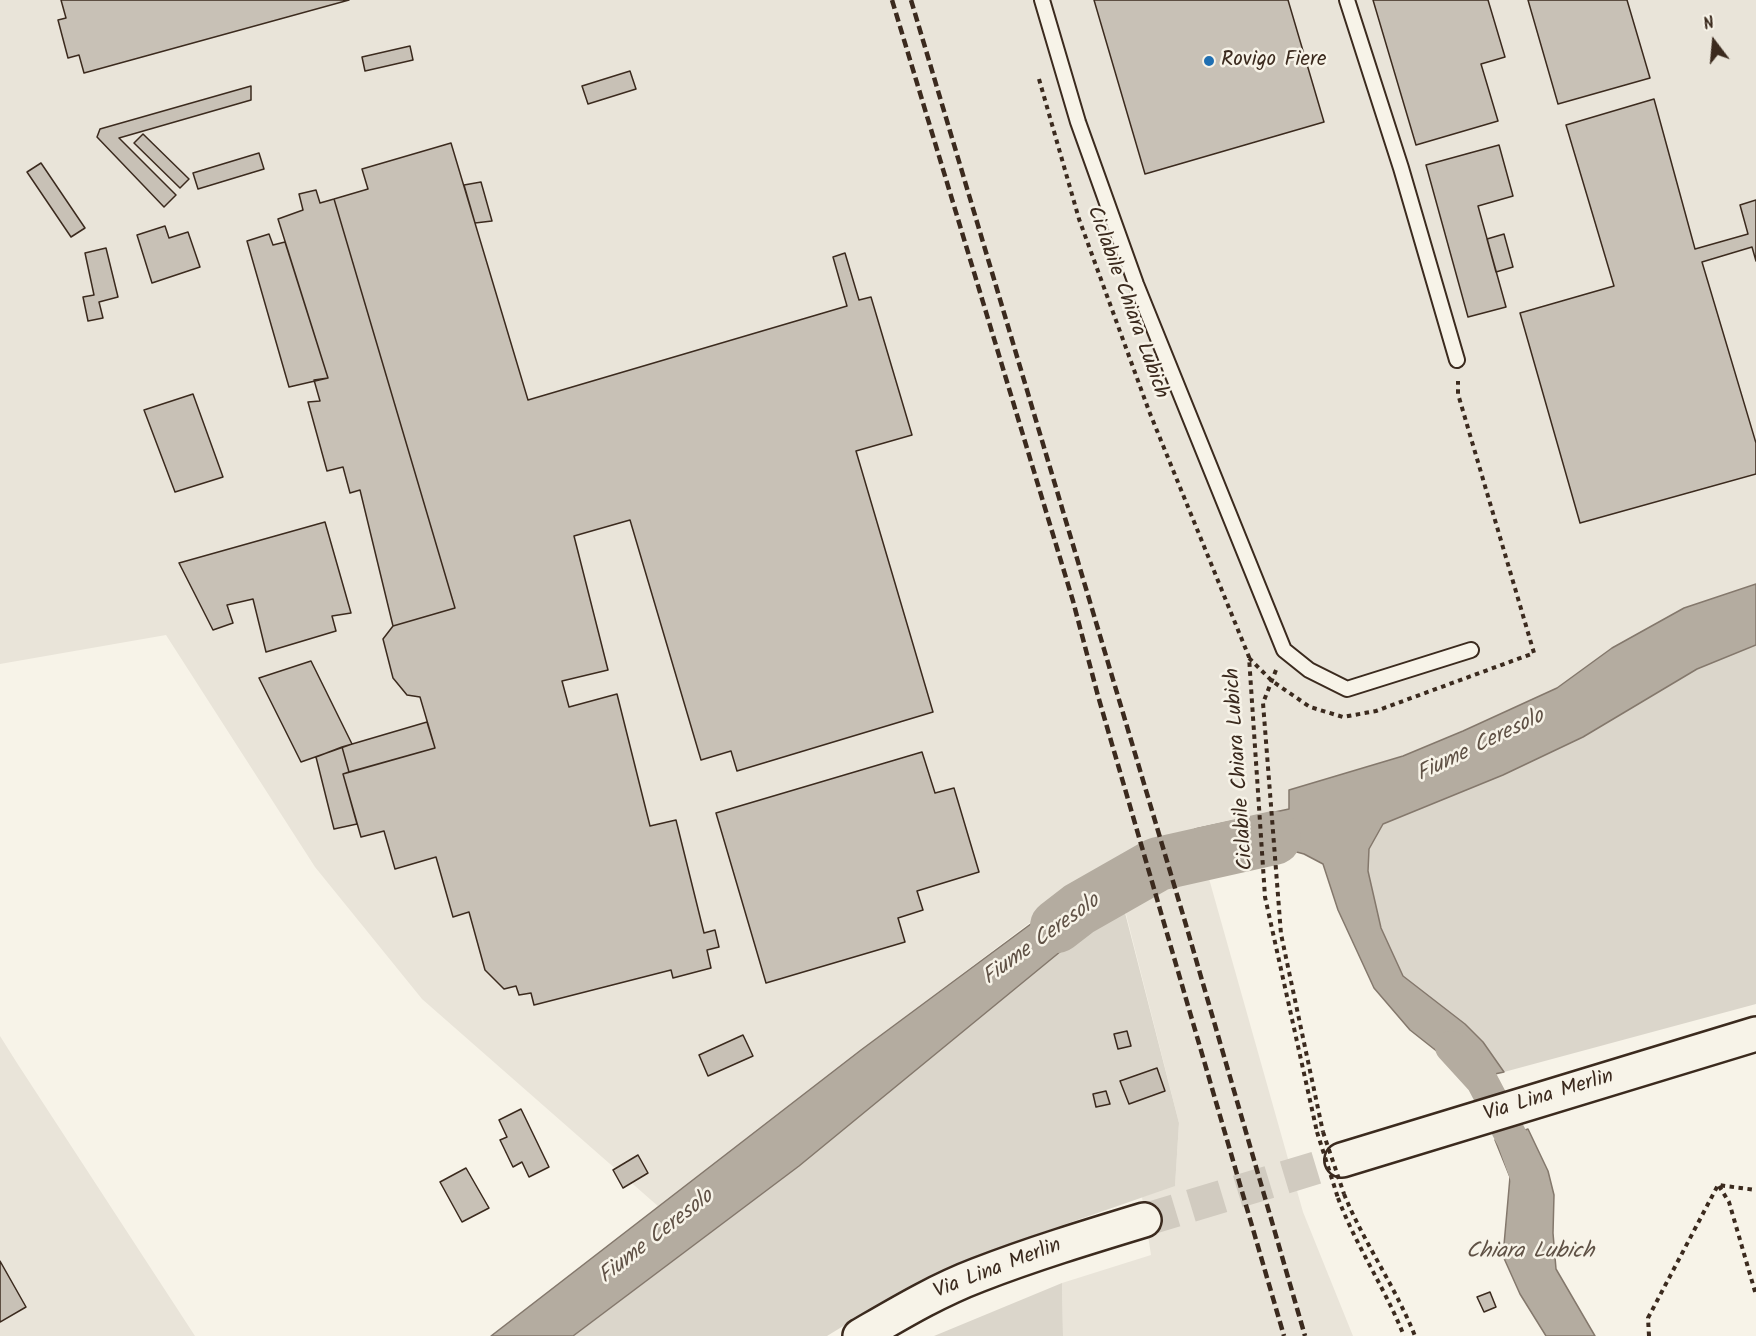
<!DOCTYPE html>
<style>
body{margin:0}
#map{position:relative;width:1756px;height:1336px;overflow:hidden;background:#f7f3e8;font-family:Kalam,sans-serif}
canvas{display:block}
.north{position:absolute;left:1684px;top:12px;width:60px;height:60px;-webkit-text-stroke:4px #f7f3e8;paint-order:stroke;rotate:344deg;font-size:16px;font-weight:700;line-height:24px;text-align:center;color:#3b2a1e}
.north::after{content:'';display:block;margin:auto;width:21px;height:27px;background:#3b2a1e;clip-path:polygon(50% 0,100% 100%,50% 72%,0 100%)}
</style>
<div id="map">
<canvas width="1756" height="1336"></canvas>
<div class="north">N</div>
</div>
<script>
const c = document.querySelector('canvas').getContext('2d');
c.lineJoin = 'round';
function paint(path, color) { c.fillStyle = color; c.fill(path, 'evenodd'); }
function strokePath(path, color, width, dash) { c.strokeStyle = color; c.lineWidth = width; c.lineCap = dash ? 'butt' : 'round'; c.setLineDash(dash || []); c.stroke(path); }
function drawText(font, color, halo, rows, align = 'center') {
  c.font = font + ' Kalam,sans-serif'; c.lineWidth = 5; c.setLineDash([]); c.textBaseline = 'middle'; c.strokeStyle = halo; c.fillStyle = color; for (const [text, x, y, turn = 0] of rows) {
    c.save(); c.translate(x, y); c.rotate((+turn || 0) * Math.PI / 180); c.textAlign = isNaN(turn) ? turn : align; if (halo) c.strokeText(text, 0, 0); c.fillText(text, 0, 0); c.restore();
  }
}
paint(new Path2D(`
 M0,0H1756V584L1684,608L1612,648L1557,688L1289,809L1195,829L1303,1212L1353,1336H1063L1062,1283L1151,1255L1142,1197L1175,1185L1179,1123L1113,863L1040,915L861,1050L659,1207L422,999L315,867L166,635L0,664Z
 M0,1036L17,1063L195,1336H0Z`), '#e9e4d9');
paint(new Path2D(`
 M1756,645V1004L1504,1072L1483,1042L1465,1024L1403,976L1381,928L1368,871V849L1383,824L1503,775L1583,737L1697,669Z
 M1123,905L1179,1123L1175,1186L1043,1232L899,1292L827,1336H574L799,1166L1083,933Z
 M1062,1283L1063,1336H934Z`), '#dbd6cb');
const water = new Path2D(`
 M1756,584V645L1697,669L1583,737L1503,775L1383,824L1369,849L1368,871L1381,928L1403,976L1465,1024L1483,1042L1504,1072L1472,1079L1410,1030L1374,988L1338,910L1323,864L1304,854L1293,851L1209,874L1195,829L1289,809V790L1403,756L1463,731L1557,688L1612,648L1684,608Z
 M1113,863L1123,905L1083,933L799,1166L573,1336H491L861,1050Z
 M1528,1129L1548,1171L1554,1195L1553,1233L1556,1269L1595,1336H1546L1520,1294L1503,1256L1510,1177L1495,1140Z`);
paint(water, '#b4aca0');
strokePath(water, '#84786c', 1.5);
strokePath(new Path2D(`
 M1451,1047L1482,1081L1513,1140L1526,1176`), '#b4aca0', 32);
strokePath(new Path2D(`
 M1057,926L1079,909L1158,864L1274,838`), '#b4aca0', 54);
const building = new Path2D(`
 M61,0H349L84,73L79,55L68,58L58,20L66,18Z
 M1094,0H1288L1324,122L1145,174Z
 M1373,0H1488L1505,57L1481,64L1498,121L1416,145Z
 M1528,0H1627L1650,78L1558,104Z
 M410,46L413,60L365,71L362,57Z
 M630,71L636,89L588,104L582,86Z
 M251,86V100L119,138L176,195L164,207L97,137L100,129Z
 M1654,99L1695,249L1748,234L1740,205L1756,200V261L1752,247L1702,262L1756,443V474L1580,523L1520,313L1614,286L1566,125Z
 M143,134L189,179L180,188L134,143Z
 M451,143L528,400L847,306L833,257L845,253L859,300L871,297L912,435L856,451L933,712L737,771L731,751L701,760L630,520L574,536L608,670L562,681L569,707L617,694L650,826L676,820L704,933L715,930L719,947L707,950L711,968L673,978L671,970L534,1005L531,993L519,995L516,986L504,989L485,970L469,912L453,917L436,857L395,869L384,831L361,837L343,774L435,748L420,697L407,695L393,678L383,639L393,626L455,608L334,199L368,189L362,169Z
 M1499,145L1513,196L1478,206L1506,307L1468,317L1426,165Z
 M259,153L264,169L198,189L193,173Z
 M41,163L85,228L71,237L27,172Z
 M481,182L492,221L475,223L464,185Z
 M316,190L320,203L334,199L455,608L393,626L360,490L350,493L343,467L327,471L308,402L320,401L314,380L328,378L278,219L303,210L299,194Z
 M165,226L169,238L188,232L200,267L152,283L137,235Z
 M269,234L273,245L285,242L328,378L289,387L247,241Z
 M1504,234L1513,267L1496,272L1487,239Z
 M106,248L118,297L99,302L103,318L88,321L83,297L94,295L85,253Z
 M193,394L223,477L175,492L144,410Z
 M325,522L351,613L332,616L336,631L266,652L253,599L227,605L233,623L213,630L179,563Z
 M311,661L352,744L301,762L259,678Z
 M427,722L435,748L349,772L342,747Z
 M342,747L349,772L343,774L357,824L334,829L316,757Z
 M922,752L935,793L954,788L979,872L917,891L923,910L898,918L905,942L766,983L716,813Z
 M1127,1031L1131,1046L1118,1049L1114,1034Z
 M743,1035L753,1056L708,1076L699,1055Z
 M1157,1068L1165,1091L1129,1104L1120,1081Z
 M1106,1091L1110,1104L1096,1107L1093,1094Z
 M521,1109L549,1167L529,1177L522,1162L513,1167L500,1140L507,1137L499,1120Z
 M638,1155L648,1173L623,1188L613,1170Z
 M466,1168L489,1208L462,1222L440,1182Z
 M0,1261L26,1307L0,1322Z
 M1490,1292L1496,1307L1484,1312L1477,1297Z`);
paint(building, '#c8c1b6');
strokePath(building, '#3b2a1e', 1.5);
strokePath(new Path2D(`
 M1144,1220L1342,1160`), '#d1cbc0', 33, [33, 16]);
const lane = new Path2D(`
 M1042,0L1078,122L1136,284L1284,650L1309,670L1347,689L1471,650
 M1347,0L1401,168L1457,360`);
const secondary = new Path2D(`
 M1342,1160L1756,1034
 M860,1336C898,1314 936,1291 978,1275C1032,1254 1088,1237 1144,1220`);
strokePath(lane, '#3b2a1e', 18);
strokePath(secondary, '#3b2a1e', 38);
strokePath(new Path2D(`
 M1039,79L1079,219L1149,411L1249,657L1265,897L1317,1132
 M1249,658L1272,681L1310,707L1343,717L1376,711L1534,653L1458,394V381
 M1276,670L1263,703L1281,934L1323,1132
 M1719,1186L1729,1202L1756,1295
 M1344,1194C1364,1243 1395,1286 1415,1336
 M1338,1198C1356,1246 1385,1288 1404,1336
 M1649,1336L1648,1318L1718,1185L1756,1190`), '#3b2a1e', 4, [4.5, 4.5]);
strokePath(lane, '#f7f3e8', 14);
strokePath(secondary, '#f7f3e8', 33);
strokePath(new Path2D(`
 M892,0L1073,601L1098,696L1284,1336
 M911,0L1186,925L1305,1336`), '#3b2a1e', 4.5, [9, 4.5]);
strokePath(new Path2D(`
 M1317,1132L1338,1198
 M1323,1132L1344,1194`), '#3b2a1e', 4, [4.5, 4.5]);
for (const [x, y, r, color] of [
 [1209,61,6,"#1f6fb2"]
]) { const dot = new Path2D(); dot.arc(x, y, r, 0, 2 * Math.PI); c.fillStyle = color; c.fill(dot); strokePath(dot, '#f7f3e8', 2); }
drawText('21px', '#3b2a1e', '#f7f3e8', [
 ["Rovigo Fiere",1221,61]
], 'left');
drawText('21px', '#3b2a1e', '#f7f3e8', [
 ["Ciclabile Chiara Lubich",1126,303,70],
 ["Ciclabile Chiara Lubich",1241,769,-94],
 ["Via Lina Merlin",1549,1097,-17],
 ["Via Lina Merlin",998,1270,-21]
]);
drawText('italic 22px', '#5f5145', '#f7f3e8', [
 ["Fiume Ceresolo",1481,747,-26],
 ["Fiume Ceresolo",1042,941,-36],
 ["Fiume Ceresolo",657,1238,-38],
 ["Chiara Lubich",1530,1253]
]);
</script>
